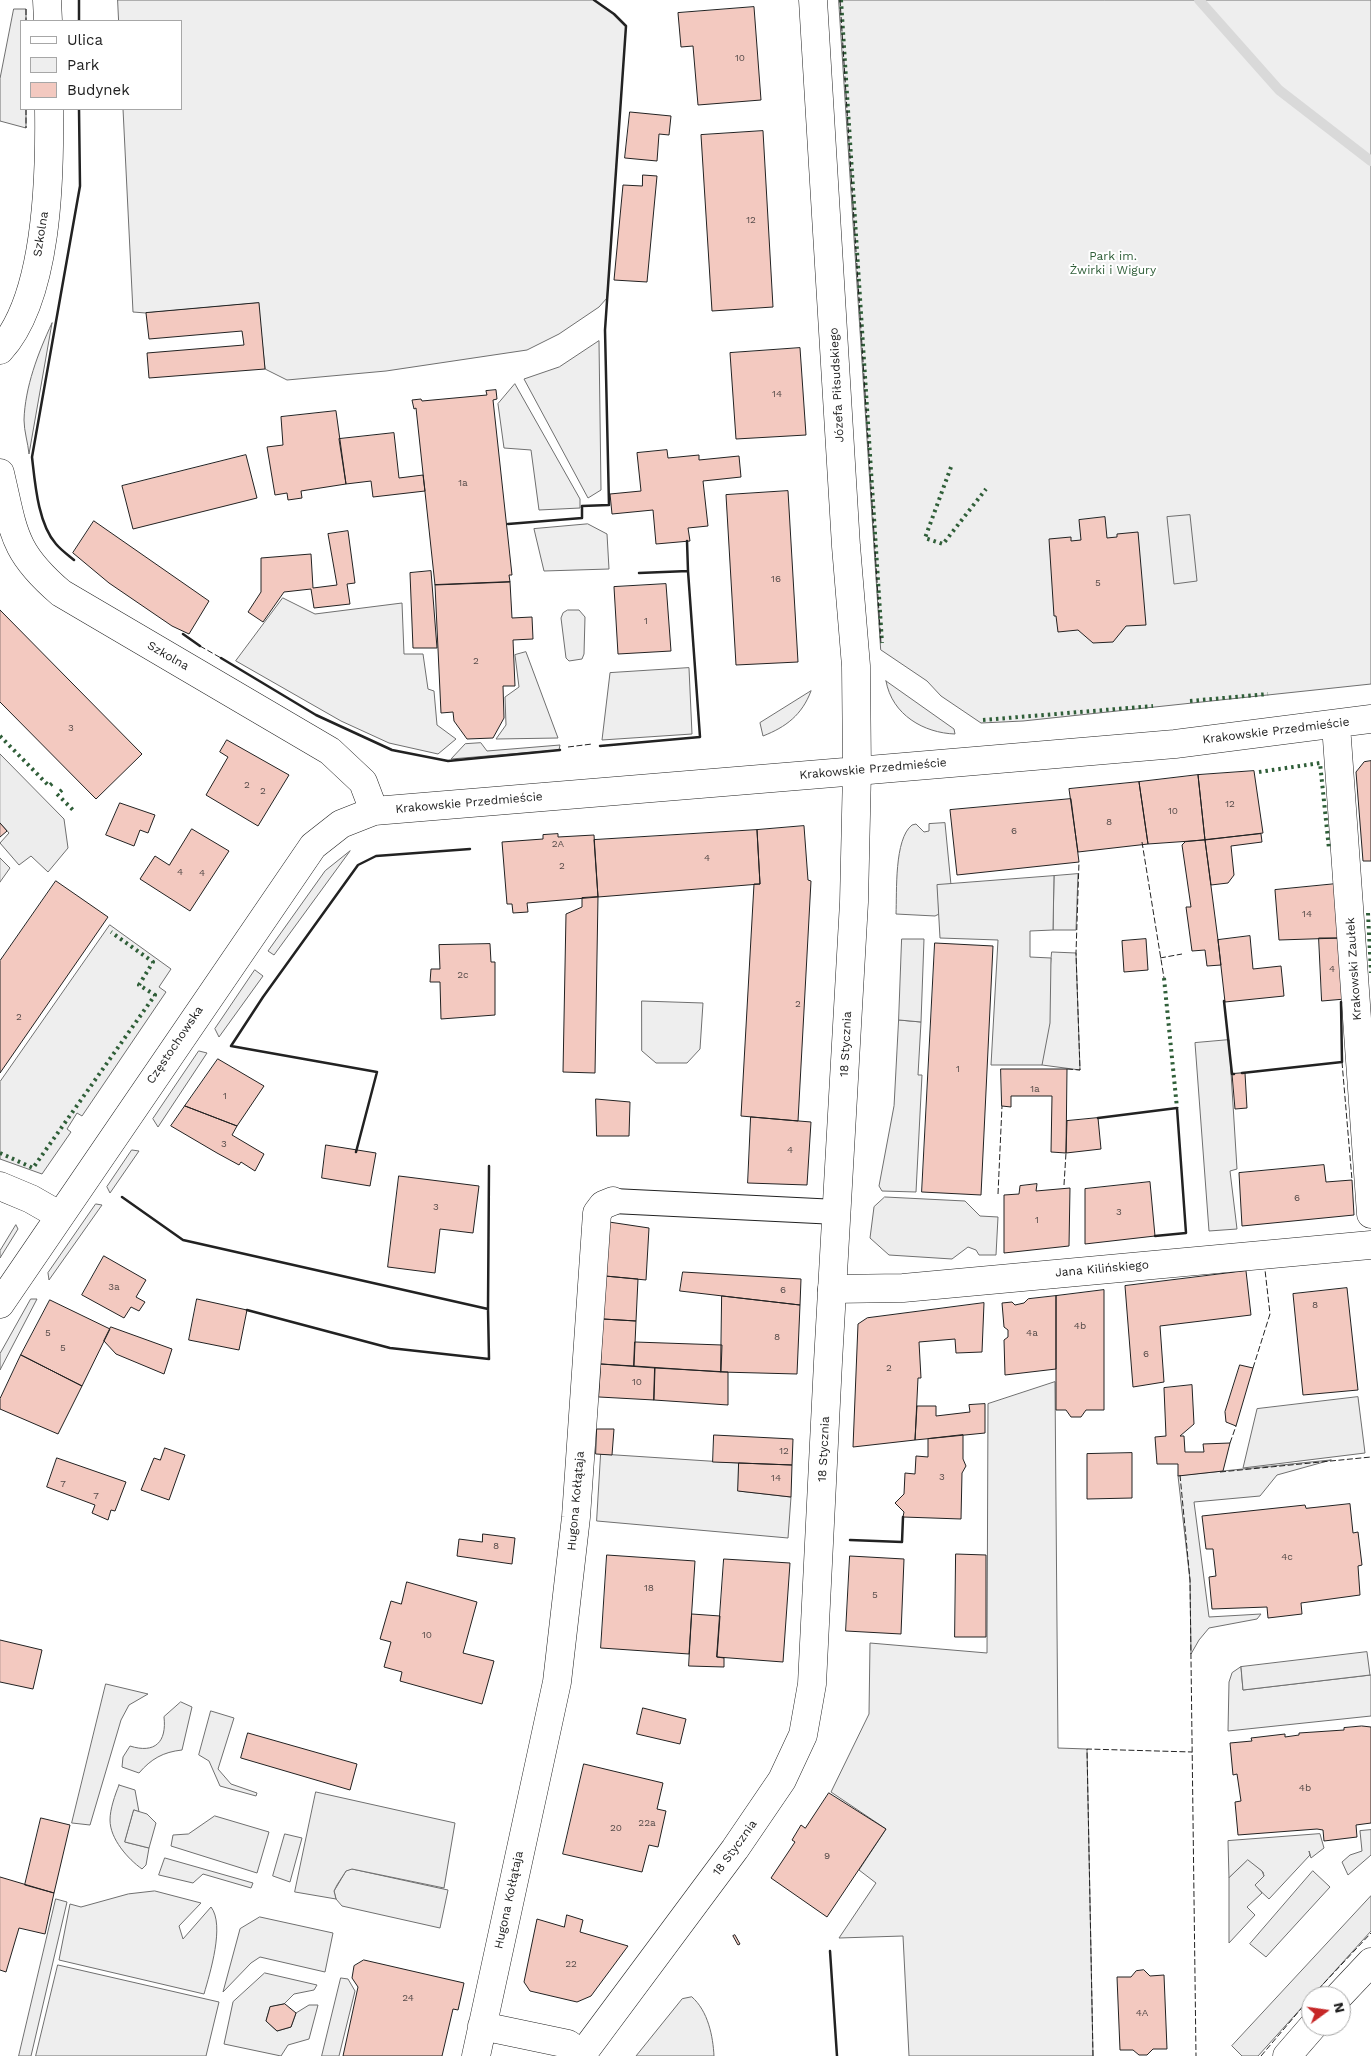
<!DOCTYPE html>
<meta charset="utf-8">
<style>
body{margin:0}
#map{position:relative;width:1371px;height:2056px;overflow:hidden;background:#fff;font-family:"Work Sans",sans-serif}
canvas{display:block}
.legend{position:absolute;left:20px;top:20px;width:162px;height:90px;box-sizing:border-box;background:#fff;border:1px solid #a7a7a7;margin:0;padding:6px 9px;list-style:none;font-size:15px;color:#222}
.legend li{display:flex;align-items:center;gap:10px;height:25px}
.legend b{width:25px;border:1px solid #a7a7a7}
.north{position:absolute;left:1301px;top:1986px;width:50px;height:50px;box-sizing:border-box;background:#fff;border:1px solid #a7a7a7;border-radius:50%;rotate:76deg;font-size:14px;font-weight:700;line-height:20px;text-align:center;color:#222}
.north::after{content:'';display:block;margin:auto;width:18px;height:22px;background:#c62828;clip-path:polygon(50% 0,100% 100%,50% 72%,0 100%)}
</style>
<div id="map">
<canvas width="1371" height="2056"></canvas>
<ul class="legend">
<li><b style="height:6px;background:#fff"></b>Ulica</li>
<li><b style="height:14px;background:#eee"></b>Park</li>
<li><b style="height:14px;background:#f3c9c0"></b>Budynek</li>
</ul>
<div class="north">N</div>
</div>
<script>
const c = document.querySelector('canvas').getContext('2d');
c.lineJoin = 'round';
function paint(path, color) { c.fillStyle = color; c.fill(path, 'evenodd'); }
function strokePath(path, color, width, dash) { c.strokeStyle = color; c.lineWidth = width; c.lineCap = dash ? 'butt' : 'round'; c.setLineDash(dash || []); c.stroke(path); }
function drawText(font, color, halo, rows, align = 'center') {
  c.font = font + ' "Work Sans",sans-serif'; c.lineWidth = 4; c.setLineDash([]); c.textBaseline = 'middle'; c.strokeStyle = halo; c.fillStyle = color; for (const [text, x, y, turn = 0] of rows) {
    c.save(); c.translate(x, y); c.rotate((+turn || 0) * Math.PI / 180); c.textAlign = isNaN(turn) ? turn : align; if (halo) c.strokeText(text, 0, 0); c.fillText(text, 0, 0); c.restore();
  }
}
const green = new Path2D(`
 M118,0H594L614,14L626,26L607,298L599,307L559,334L527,350L386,371L287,380L265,369L258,303L146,313L133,312L123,109H181V21H119Z
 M839,0H1371V684L1023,721L981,723L941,696L927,681L881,650Z
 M14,9H26V21H21V109H26V128L0,121V79Z
 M52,323L29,454C28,443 24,431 24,420C25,387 38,353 52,323Z
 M599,341L601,490L588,498L524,379L559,367Z
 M515,384L580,499V508L539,510L531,450L504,448L498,404Z
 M588,524L607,534L609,569L544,571L534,529Z
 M283,598L315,614L402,603L404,654H423L428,689L434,691L437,725L456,739L438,754L389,743L341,721L236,661Z
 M568,610H579L585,617L584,654L582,659L569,661L566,658L561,618L563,613Z
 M526,652L558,738L496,739L506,725L505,697L519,687L515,655Z
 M689,668L692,734L602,740L610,673Z
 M886,681L954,729L955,734C924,733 892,715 886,681Z
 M811,691C802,715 786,727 763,736L760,723Z
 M481,743L487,751L560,745L559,750L451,759L465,744Z
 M945,823L951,885L938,886L939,914L935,916L896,914C897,892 894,839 912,825L916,824L924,832L929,831V824Z
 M350,851L274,955L268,951L325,871Z
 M0,858L10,868L0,882Z
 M1078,874L1076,930H1053L1054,876Z
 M110,925L171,969L159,987L166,992L82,1116L77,1113L67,1129L71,1132L42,1174L0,1159V1082Z
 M1052,952L1076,953L1080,1070L1042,1065Z
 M255,970L263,976L219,1037L215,1029Z
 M642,1001L703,1003L700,1049L687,1063H656L642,1051Z
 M899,1020L921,1022L918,1075H922L916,1192L882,1191L879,1186L894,1106Z
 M1229,1040L1237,1169L1230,1171L1237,1229L1209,1231L1195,1043Z
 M199,1051L207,1053L158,1127L153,1119Z
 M132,1150L139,1151L110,1193L107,1187Z
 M96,1204L102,1205L49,1280L48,1273Z
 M16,1225L18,1229L0,1258V1251Z
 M31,1299H37L0,1370V1354Z
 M1055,1382L1058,1748L1087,1749L1093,2056H909L903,1936L839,1938L876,1883L859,1870L886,1829L831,1792L869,1714L870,1643L987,1653L988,1404Z
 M601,1454L739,1463V1491L791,1497L788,1538L597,1521Z
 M1331,1460L1277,1475L1260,1496L1194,1502L1209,1617L1261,1614L1257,1619L1209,1628L1199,1640L1191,1654L1190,1580L1178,1476Z
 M1241,1667L1243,1690L1371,1675V1716L1228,1731L1229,1682L1232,1673Z
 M106,1684L148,1694L129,1705L121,1720L90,1825L72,1823Z
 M181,1702L192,1707L182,1750C163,1752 151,1759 139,1773L122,1767L123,1757L130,1746C155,1754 167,1742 164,1717Z
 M211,1711L234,1718L218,1769L231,1784L257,1793L256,1796L220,1786L209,1761L199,1755Z
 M119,1785L135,1790L139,1812L134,1810L125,1842L149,1848L146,1865L142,1869C128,1859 110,1839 110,1820C110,1809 115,1795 119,1785Z
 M215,1816L269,1832L257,1873L171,1846L173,1835L188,1834Z
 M1371,1830V1855L1348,1875L1342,1862L1350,1855L1362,1851L1360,1831Z
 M285,1834L302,1838L290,1882L273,1876Z
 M1320,1834L1324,1848L1311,1858L1309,1851L1310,1855L1269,1899L1254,1885L1264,1876L1263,1872L1248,1861L1229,1878L1228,1841Z
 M165,1858L253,1883L251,1888L203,1874L193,1883L159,1875Z
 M352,1869L448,1890L440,1928L342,1906L336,1899L334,1891L346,1871Z
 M155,1891L201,1903L179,1926L183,1939L211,1907C225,1925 210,1973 204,1994L59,1960L70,1904L81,1907L128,1894Z
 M56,1899L67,1902L31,2056H19Z
 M260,1917L333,1933L325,1972L260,1957L251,1963L223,1992L240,1929Z
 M58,1965L219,2002L206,2056H36Z
 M265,1973L317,1985L314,1990L294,1994L284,2004L270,2007L266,2021L277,2031L291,2027L296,2013L309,2005H318L309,2039L288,2045L281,2056L224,2044L233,2002Z
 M341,1978L348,1979L355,1991L339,2056H322Z
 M692,1997C708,2011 713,2036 714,2056H636L682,1999Z`);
paint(green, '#eee');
strokePath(green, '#6f6f6f', 1);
const parking = new Path2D(`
 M1190,515L1197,581L1174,584L1167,517Z
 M0,754L64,819L68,848L48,872L31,856L19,865L0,843L9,833L0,823Z
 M1054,876L1053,930L1030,931V957L1051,958L1050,1023L1042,1065H991L998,940L940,938L937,885Z
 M902,939H924L921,1022L899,1020Z
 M885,1197L965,1201L980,1216L998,1217L996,1255H979L976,1250L968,1247L952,1259L889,1255L870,1238L874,1207Z
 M1358,1397L1365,1453L1243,1468L1257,1409Z
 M1367,1652L1370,1675L1243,1690L1241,1667Z
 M316,1792L455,1823L444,1888L352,1869L346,1871L337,1885L334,1891L336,1899L295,1892Z
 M134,1810L147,1814L156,1823L149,1848L125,1842Z
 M1248,1860L1262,1871L1264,1876L1255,1885L1262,1893L1247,1907L1255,1915L1229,1943V1878Z
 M1313,1871L1330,1887L1266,1957L1250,1944Z
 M1371,1896V1931L1258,2056H1242L1232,2046Z`);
paint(parking, '#ededed');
strokePath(parking, '#6f6f6f', 1);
strokePath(new Path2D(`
 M1199,0L1279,90L1371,161`), '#d9d9d9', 10);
const building = new Path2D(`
 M754,7L761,100L698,105L693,46L681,47L678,13Z
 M630,112L671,116L669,135L659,134L657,161L625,158Z
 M763,131L773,307L712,311L701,135Z
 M643,175L657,176L647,282L614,280L623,185L642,186Z
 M259,303L265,369L149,378L147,353L244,345L242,331L149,339L146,313Z
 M800,348L806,435L736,439L730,353Z
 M496,390L497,399L493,400L512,575H509L510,582L435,585L416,408L414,409L412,400L421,399L422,401L487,395L486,391Z
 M336,411L346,484L301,491L302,498L288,500L287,493L275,495L267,447L283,445L281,417Z
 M394,433L399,478L423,475L425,491L373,497L371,481L346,484L339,439Z
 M667,450L668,458L699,455V460L739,456L741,477L703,481L708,526L688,528L690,541L656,544L653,510L612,514L610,494L641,491L637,453Z
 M246,455L257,498L133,529L122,486Z
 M788,491L798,662L736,665L726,495Z
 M1105,517L1107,538L1117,537V534L1138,532L1146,625L1126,626L1113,642L1093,643L1078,630L1058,632L1056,616H1054L1049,539L1071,537V541L1081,540L1079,520Z
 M94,521L209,601L189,634L172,626L109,583L73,553Z
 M348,531L355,583L347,584L350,604L314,608L311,589L284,592L263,622L248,612L261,592V558L311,554L313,588L337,585L328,534Z
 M431,571L437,648H413L410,573Z
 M510,582L512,618L532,617L533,639L513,640L515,686H503L504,718L493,738L467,739L454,721L453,712L441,713L435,585Z
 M666,584L671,651L618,654L614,587Z
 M0,610L142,754L96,799L0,702Z
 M227,740L289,775L258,826L206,795L228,757L220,752Z
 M1371,761V861H1363L1356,772L1364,762Z
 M1254,771L1263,833L1205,840L1198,775Z
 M1198,775L1205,840L1148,844L1139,782Z
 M1139,782L1148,844L1078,852L1069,789Z
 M1071,799L1079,862L957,875L950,810Z
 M120,803L155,815L148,833L140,830L134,846L106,835Z
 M0,823L7,831L0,837Z
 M804,826L808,880L811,881L798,1121L741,1116L754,884H760L757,830Z
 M192,829L229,851L190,911L140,879L155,856L169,865Z
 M757,830L760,884L598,897L594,840Z
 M558,834V837L594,835L598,897L527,903L528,912L513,913L512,904H507L502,842L543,839V835Z
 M1261,834L1262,842L1231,846L1234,875L1228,883L1211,885L1205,840Z
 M1205,840L1218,940L1221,965L1207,966L1205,950L1192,951L1186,907H1191L1182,845L1185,842Z
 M56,881L108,917L0,1073V961Z
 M1336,884L1340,938L1279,940L1275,890Z
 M598,897L595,1073L563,1072L566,914L582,907V898Z
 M1250,936L1253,969L1281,966L1284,996L1225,1002L1218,940Z
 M1319,938H1341L1345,999L1322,1001Z
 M1146,939L1148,970L1124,972L1122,941Z
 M935,943L993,946L981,1195L922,1192Z
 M490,944L491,962H495V1015L441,1019L440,982H430L431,969H440L439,945Z
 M218,1059L264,1086L237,1126L185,1106Z
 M1001,1069H1067L1066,1153L1051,1152L1052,1096H1011V1107L1002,1106Z
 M1245,1073L1247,1108L1235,1109L1232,1074Z
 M596,1099L630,1102L629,1136H597Z
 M185,1106L237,1126L232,1135L264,1154L255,1171L241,1162L239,1165L217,1153L171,1126Z
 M751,1117L811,1122L807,1185L748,1183Z
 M1098,1118L1101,1149L1066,1153L1067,1121Z
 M326,1145L376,1153L370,1186L322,1178Z
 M1324,1165L1326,1182L1352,1180L1354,1215L1242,1226L1239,1173Z
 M399,1176L479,1186L473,1233L440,1229L435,1273L388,1267Z
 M1150,1182L1155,1236L1085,1244V1189Z
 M1037,1184L1036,1191L1070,1188L1069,1246L1004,1253V1195L1019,1194L1020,1186Z
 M609,1222L649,1228L646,1280L605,1276Z
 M104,1256L146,1280L136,1297L145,1302L139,1311L131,1307L124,1318L82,1295Z
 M1246,1271L1251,1315L1160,1326L1164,1382L1133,1387L1125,1286Z
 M683,1272L801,1279L800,1305L680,1291Z
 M605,1276L638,1279L636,1321L603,1319Z
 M1347,1288L1358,1390L1303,1395L1293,1294Z
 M1104,1290V1410H1086L1081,1417H1071L1066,1410H1056V1296Z
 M722,1296L800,1305L797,1374L721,1372Z
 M1056,1296V1369L1005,1375L1004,1340L1008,1337V1330L1004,1327L1002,1303L1012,1302L1015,1305L1024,1303L1028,1299Z
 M197,1299L247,1310L239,1350L189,1340Z
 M50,1300L110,1329L82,1386L21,1355Z
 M984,1303L982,1352L956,1353L955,1339L919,1342L921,1378H918L915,1440L853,1447L858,1324L867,1318Z
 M603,1319L636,1321L634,1366L601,1364Z
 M111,1327L172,1349L164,1374L116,1354L104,1341Z
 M635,1342L722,1345L721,1372L634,1366Z
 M21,1355L82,1386L58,1434L0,1409V1399Z
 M601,1364L655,1368L654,1400L599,1397Z
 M1240,1365L1253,1368L1236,1426L1226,1422L1225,1412Z
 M655,1368L728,1372V1405L654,1400Z
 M1192,1385L1194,1424L1180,1436H1184L1185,1452H1204L1203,1444L1230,1443L1223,1471L1178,1476V1464H1157L1155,1437L1166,1436L1164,1388Z
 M985,1404V1433L915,1440L917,1406H936V1416L970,1412L969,1405Z
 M597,1429H614L612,1455L596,1454Z
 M714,1435L793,1439L792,1465L713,1462Z
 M963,1435V1459L966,1466L962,1473L961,1519L903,1517L904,1512L895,1503L904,1494L905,1473L915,1474L916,1456L928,1457V1439Z
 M165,1448L185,1455L169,1500L141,1490L154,1458L160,1460Z
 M1132,1453V1498L1087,1499V1454Z
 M57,1458L126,1482L115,1511L111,1510L108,1520L92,1513L95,1505L47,1487Z
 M739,1463L792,1465L791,1497L738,1491Z
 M1350,1504L1353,1533L1358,1532L1362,1565L1358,1566L1360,1595L1301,1603L1302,1614L1268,1618L1267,1607L1212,1609L1209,1577L1216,1576L1213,1549H1206L1202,1516L1305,1505L1306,1508Z
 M483,1534L515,1538L512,1564L457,1556L459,1539L482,1542Z
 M956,1554L986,1555V1637H955Z
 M607,1555L695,1561L689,1654L601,1648Z
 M850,1556L904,1559L901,1634L846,1631Z
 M724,1559L790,1563L783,1662L717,1657Z
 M407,1582L477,1602L463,1653L494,1661L482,1704L400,1681L402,1672L384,1667L391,1642L380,1639L391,1601L401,1604Z
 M692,1614L720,1616L717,1657L724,1658V1667L689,1666Z
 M0,1640L42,1650L33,1689L0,1682Z
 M643,1708L686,1719L680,1744L637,1734Z
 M1362,1726L1371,1727V1823L1356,1825L1357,1837L1324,1841L1323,1830L1317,1829L1238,1835L1235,1802L1241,1801L1237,1774L1233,1775L1230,1743L1252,1741L1251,1738L1285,1734V1737L1299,1735V1733L1344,1730V1728Z
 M248,1733L357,1764L350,1790L241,1758Z
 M584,1764L663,1783L657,1809L666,1811L658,1847L649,1845L642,1872L563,1854Z
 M829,1793L886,1829L827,1917L771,1878L795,1842L792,1840L801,1825L805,1828Z
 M41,1818L70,1825L54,1893L25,1885Z
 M0,1877L54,1893L45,1934L19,1928L6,1972L0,1970Z
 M567,1915L583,1920L580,1932L628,1946L591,1996L577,2002L530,1991L524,1982L537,1919L564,1927Z
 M735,1935L740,1944L738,1945L733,1936Z
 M364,1960L464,1983L458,2010L453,2009L442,2056H343L358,1987L352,1978L354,1966Z
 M1144,1970L1150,1976L1164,1975L1167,2049H1153L1147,2055H1139L1133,2050H1120L1117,1977H1131L1136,1971Z
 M285,2004L296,2013L291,2027L277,2031L266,2021L270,2007Z`);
paint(building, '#f3c9c0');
strokePath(building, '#222', 1);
const pedestrian = new Path2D(`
 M613,1201L837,1212`);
const minor = new Path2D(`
 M47,0L48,21
 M0,350C48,298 50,177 49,109
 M0,473C14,532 12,551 61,593L330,751L363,782L374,811
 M1336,725L1371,1214
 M857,771L1175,744L1371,719
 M0,1186L31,1199L59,1215
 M832,1289L903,1288L1371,1245
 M1339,1996L1371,1962
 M482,2026L568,2044L582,2054
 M476,2056L557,1682L576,1517L597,1213L603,1205L613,1201
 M1287,2056L1313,2026`);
const secondary = new Path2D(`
 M581,2056L735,1849L782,1780L803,1735L812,1684L828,1362L854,902L857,771`);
const primary = new Path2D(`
 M0,1304L313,846L341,824L374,811L857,771L856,666L846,546L813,0`);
strokePath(pedestrian, '#222', 26);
strokePath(minor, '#222', 29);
strokePath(secondary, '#222', 29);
strokePath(primary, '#222', 29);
strokePath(pedestrian, '#fff', 24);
strokePath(minor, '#fff', 28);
strokePath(secondary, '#fff', 28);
strokePath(primary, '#fff', 28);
strokePath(new Path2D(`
 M841,0L882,643
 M951,467L925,538L943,544L986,489
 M1190,701L1268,694
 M983,720L1153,706
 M0,736L49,786L54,782
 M1259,772L1320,763L1329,849
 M62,790L57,794L75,812
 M1368,913L1371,973
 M1164,978L1177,1108
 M0,1153L33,1168L155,995L139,985L153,962L111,932`), '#2f5e38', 4, [2.5, 4]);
strokePath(new Path2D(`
 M840,0L881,644
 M26,9V21
 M26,109V128
 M200,646L221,658
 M600,746L700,737L688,571
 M568,747L592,744
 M448,761L560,750
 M1142,842L1164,978
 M1160,958L1182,954
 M1342,1062L1352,1180
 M1067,1069L1080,1070L1076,953L1079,862
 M1064,1185L1066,1153
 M998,1194L1002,1106
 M1253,1368L1270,1314L1265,1270
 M1230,1443L1236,1426
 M1220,1472L1371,1457
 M1180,1475L1190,1580L1196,2056
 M1312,1996L1371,1933
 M1093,2056L1087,1749L1192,1752
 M1261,2056L1311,1997`), '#222', 1, [6, 2.5]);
strokePath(new Path2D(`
 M79,0V21
 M508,524L582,518V506L609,505L605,330L626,26L614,14L594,0
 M687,541L688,571
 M74,560C68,555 61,550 56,544C38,524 35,483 32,457L80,186L79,109
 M183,634L200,646
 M221,658L316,715L392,750L448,761L560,750
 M600,746L700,737L688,571L639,573
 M1224,1001L1232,1074H1234
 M1242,1073L1342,1062L1341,1002
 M1098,1118L1177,1108L1186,1233L1155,1236
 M356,1152L377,1072L231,1046L263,997L358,865L376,856L470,849
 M122,1197L183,1240L488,1309L489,1166
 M247,1310L390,1348L489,1359L488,1309
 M850,1540L902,1542L903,1517
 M830,1951L837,2056`), '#222', 2.5);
drawText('10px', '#564c4a', null, [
 ["10",740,58],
 ["12",751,220],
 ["14",777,394],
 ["1a",463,483],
 ["16",776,579],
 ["5",1098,583],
 ["1",646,621],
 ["2",476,661],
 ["3",71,728],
 ["2",247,785],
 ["2",263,791],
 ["12",1230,804],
 ["10",1173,811],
 ["8",1109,822],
 ["6",1014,831],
 ["2A",558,844],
 ["4",707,858],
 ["2",562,866],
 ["4",180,872],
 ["4",202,873],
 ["14",1307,914],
 ["4",1332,969],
 ["2c",463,975],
 ["2",798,1004],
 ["2",19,1017],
 ["1",958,1069],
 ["1a",1035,1089],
 ["1",225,1096],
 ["3",224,1144],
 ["4",790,1150],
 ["6",1297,1198],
 ["3",436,1207],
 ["3",1119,1212],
 ["1",1037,1220],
 ["3a",114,1287],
 ["6",783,1290],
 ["8",1315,1305],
 ["4b",1080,1326],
 ["5",48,1333],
 ["4a",1032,1333],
 ["8",777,1337],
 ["5",63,1348],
 ["6",1146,1354],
 ["2",889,1368],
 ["10",637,1382],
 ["12",784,1451],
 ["3",942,1477],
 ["14",776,1478],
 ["7",63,1484],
 ["7",96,1496],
 ["8",496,1546],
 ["4c",1287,1557],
 ["18",649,1588],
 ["5",875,1595],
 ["10",427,1635],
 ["4b",1305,1788],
 ["22a",647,1823],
 ["20",616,1828],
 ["9",827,1856],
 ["22",571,1964],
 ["24",408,1998],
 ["4A",1142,2013]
]);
drawText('12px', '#222', '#fff', [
 ["Szkolna",41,234,-81],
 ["Józefa Piłsudskiego",837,385,-93],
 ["Szkolna",168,656,30],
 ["Krakowskie Przedmieście",1276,731,-7],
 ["Krakowskie Przedmieście",873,769,-5],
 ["Krakowskie Przedmieście",469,803,-5],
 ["Krakowski Zaułek",1354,969,-94],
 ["18 Stycznia",846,1044,-87],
 ["Częstochowska",175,1045,-56],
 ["Jana Kilińskiego",1102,1269,-5],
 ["18 Stycznia",824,1449,-87],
 ["Hugona Kołłątaja",576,1501,-85],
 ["18 Stycznia",735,1848,-54],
 ["Hugona Kołłątaja",509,1900,-78]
]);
drawText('12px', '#2f5e38', '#fff', [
 ["Park im.",1113,256],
 ["Żwirki i Wigury",1113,270]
]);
</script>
